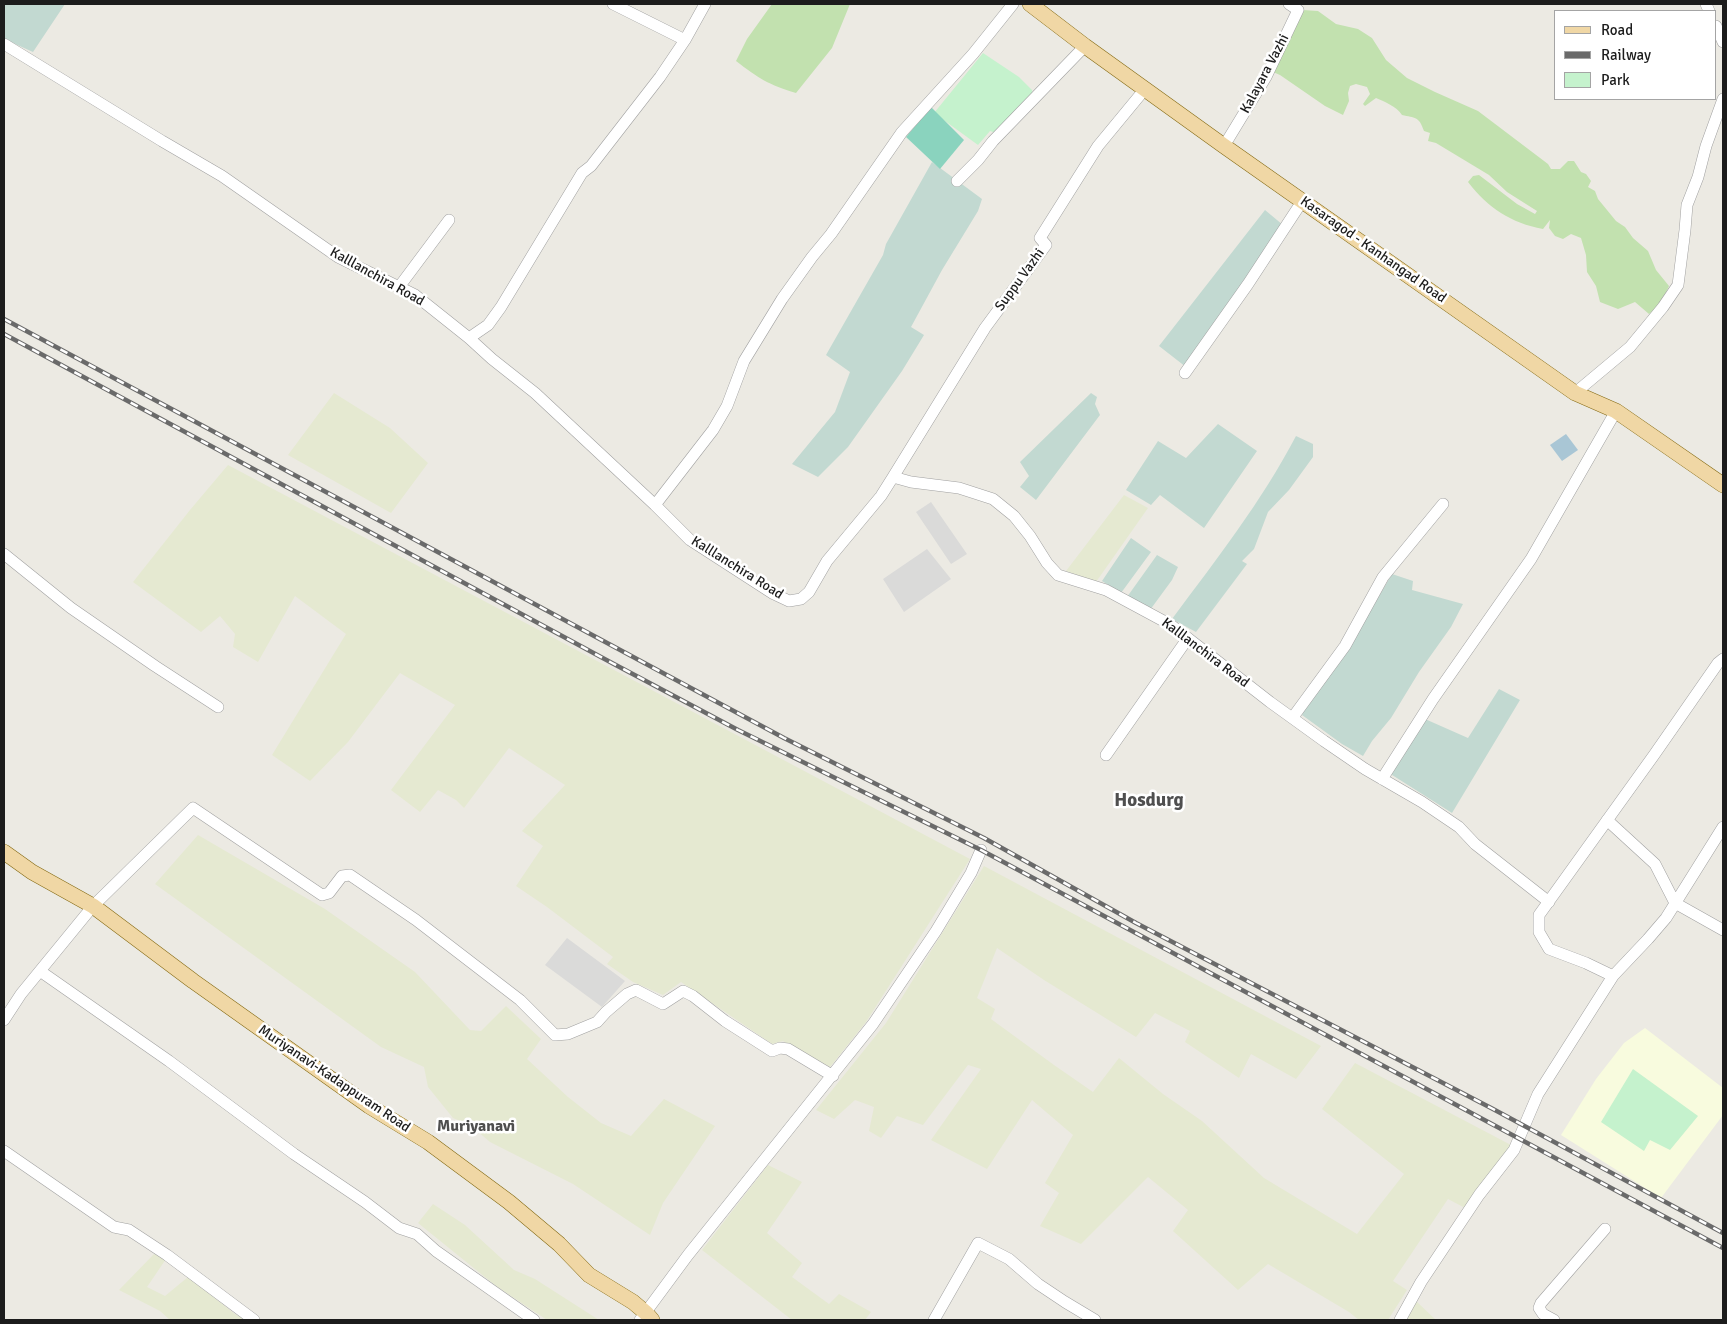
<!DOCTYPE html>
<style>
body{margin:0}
#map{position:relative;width:1727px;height:1324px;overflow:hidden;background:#eceae3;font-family:Signika,sans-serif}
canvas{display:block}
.frame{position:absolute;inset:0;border:5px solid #1c1c1c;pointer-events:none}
.legend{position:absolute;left:1554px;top:10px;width:162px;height:90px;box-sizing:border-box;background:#fff;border:1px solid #a4a4a4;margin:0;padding:6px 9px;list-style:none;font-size:15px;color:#1c1c1c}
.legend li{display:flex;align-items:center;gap:10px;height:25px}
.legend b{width:25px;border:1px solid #a4a4a4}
</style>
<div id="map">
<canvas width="1727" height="1324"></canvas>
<div class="frame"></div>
<ul class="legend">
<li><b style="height:6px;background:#f0d7a5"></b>Road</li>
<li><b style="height:6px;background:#6a6a6a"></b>Railway</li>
<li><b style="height:14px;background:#c5f2cd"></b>Park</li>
</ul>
</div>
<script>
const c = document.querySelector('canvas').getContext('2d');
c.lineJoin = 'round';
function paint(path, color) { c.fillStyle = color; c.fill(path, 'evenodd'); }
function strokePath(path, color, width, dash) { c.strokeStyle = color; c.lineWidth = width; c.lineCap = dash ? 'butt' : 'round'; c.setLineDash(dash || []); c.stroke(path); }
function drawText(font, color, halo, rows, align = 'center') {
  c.font = font + ' Signika,sans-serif'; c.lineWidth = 5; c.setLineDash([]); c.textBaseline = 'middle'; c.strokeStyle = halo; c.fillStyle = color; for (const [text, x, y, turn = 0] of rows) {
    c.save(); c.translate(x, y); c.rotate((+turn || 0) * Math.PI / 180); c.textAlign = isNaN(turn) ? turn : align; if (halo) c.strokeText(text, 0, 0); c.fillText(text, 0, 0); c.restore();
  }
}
paint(new Path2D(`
 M931,502L967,554L951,564L916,512Z
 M927,549L951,579L904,612L883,579Z
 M567,938L625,981L602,1007L545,965Z`), '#dadad9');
paint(new Path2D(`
 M1645,1028L1723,1088V1115L1661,1198L1561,1135L1596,1079L1624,1043Z`), '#f8fbde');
paint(new Path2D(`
 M334,393L390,428L428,463L391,513L288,455Z
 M228,465L970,859L866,1022L830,1067L783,1041L772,1044L681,982L663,995L633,982L607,964L613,957L547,907L516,886L543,846L522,831L565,785L509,748L464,808L456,800L438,790L420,812L391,790L455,705L400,673L348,742L310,781L272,755L346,634L295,596L258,662L233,647L235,634L220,616L201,632L133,582L190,510Z
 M1124,495L1148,508L1096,582L1066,571Z
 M198,835L325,909L415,972L470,1030L481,1031L506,1006L541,1039L527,1059L568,1097L601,1123L631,1136L664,1099L715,1126L663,1203L650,1235L573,1184L490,1142L470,1125L453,1118L428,1087L424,1067L381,1047L155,884Z
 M984,866L1321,1046L1296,1079L1251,1054L1239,1078L1185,1042L1190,1031L1155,1013L1136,1037L1044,980L997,948L977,998L995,1009L991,1019L1054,1065L1093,1092L1119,1058L1163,1094L1202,1121L1264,1178L1357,1234L1404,1174L1322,1109L1355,1063L1511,1145L1465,1208L1448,1199L1393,1281L1407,1290L1388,1320H1359L1349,1312L1268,1264L1238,1290L1173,1231L1188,1210L1148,1177L1081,1244L1040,1226L1059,1193L1045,1183L1073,1135L1032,1100L987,1169L931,1140L981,1069L968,1065L923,1125L897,1116L881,1138L869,1131L874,1107L855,1100L834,1119L816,1110L886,1023Z
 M768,1165L802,1182L767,1233L802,1263L792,1277L829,1304L839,1294L871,1312L865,1320H792L702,1250Z
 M433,1204L465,1225L514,1270L535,1279L599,1320H547L496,1286L418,1223Z
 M154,1254L166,1259L147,1287L165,1296L188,1277L235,1314L249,1320H170L160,1311L119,1290Z
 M1415,1300L1436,1320H1404Z`), '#e5e9d1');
paint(new Path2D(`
 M772,4H850L832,48L796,93C769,85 758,78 736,61L747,39Z
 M1303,10L1318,11L1336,24L1358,29L1372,38L1386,60L1407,78L1435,92L1478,111L1548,164L1551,169H1560L1568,161H1574L1581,172L1586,174L1591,181L1588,187L1595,191L1598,199L1616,221L1625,227L1633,238L1648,251L1656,270L1669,286L1660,305L1649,314L1635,302L1618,309L1600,302L1596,286L1587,272L1586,255L1581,238L1571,234L1563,239L1555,236L1549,228L1550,220L1543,229C1511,223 1488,208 1468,182L1473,176L1479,175L1517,204L1535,214L1537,211L1507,192L1489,175L1436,143L1428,141L1430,133L1424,131C1419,116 1415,118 1402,115C1396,106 1385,102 1376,98L1365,106L1363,104L1370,94L1367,87L1356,84L1350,86L1348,93L1349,101L1343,115L1325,106L1280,75L1273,72Z`), '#c2e1af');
paint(new Path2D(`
 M4,4H65L33,52L4,39Z
 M932,162L982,199L978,211L942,270L911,327L924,335L902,371L848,447L818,477L792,464L835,412L850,372L826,355L883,255L886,244Z
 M1265,210L1283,225L1186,367L1159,346Z
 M1091,393L1097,397L1095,404L1100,415L1036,500L1020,487L1029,476L1020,462Z
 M1218,424L1257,451L1204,528L1160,495L1151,505L1126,490L1158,441L1186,458Z
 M1296,436L1313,444V457L1289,490L1268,512L1254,549L1242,561L1247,564L1196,632L1172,619C1216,560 1262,501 1296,436Z
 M1131,538L1151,552L1121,593L1102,581Z
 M1157,555L1178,567L1172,580L1150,610L1127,597Z
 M1392,574L1413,581L1412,590L1463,604L1451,627L1419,672L1391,718L1372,741L1363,756L1342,744L1302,715L1309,699L1343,657Z
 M1499,689L1520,700L1452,813L1389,773L1425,719L1468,738Z`), '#c2d9d1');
paint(new Path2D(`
 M983,53L1019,77L1032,90L1033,96L996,133L990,131L978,145L934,113Z
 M1633,1069L1698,1116L1670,1150L1650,1140L1644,1151L1601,1122Z`), '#c5f2cd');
paint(new Path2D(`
 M931,107L964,140L940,169L906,137Z`), '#8ad3be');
paint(new Path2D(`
 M1566,434L1578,450L1562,461L1550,445Z`), '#a9c6d5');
const minor = new Path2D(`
 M613,4L685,40
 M1706,4L1709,11
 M1716,26L1723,42
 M4,44L162,141L222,176L338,257L415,295L469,338L492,359L535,393L655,505L690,540L772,593L789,601L801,599L809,592L827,561L881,496L893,477L911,482L959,488L993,499L1014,516L1030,536L1047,563L1058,575L1106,590L1171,625L1270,702L1324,741L1365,769L1422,802L1459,827L1475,844L1549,902
 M1224,146L1266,77L1298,10L1289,4
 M957,181L978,160L993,141L1085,46
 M399,287L449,220
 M469,338L488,325L501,307L582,173L591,166L660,77L685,40L705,4
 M1185,373L1248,284L1303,200
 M1575,393L1630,347L1663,307L1678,285L1685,230L1687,205L1698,177L1706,146L1723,99
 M893,477L985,328L1046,245L1040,238L1098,146L1145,89
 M655,505L713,430L727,406L744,361L782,299L812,257L831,234L902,132L973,54L1013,4
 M4,554L71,608L155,666L218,707
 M1293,717L1345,646L1383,577L1443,504
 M1106,755L1188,638
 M1382,779L1433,699L1531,559L1616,411
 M1607,820L1655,864L1675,903L1723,930
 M40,971L169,1061L294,1154L365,1202L399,1228L417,1234L436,1251L534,1320
 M1613,976L1648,939L1666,918L1723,827
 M4,1020L21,994L93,906L193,808L322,895L329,893L342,876L350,875L416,920L520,1000L555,1035L568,1034L597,1022L606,1012L627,994L636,990L663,1004L683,991L693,996L725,1021L772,1051L780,1048L788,1049L833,1076
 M4,1151L114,1227L129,1230L167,1255L254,1320
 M640,1320L688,1255L873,1024L936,931L971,873L981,850
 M934,1320L978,1243L1009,1259L1038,1284L1065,1302L1095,1320
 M1400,1320L1421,1282L1479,1195L1514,1150L1538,1094L1613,976L1586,963L1549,949L1539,932V915L1654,755L1718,663L1723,659
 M1554,1320L1543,1314L1539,1308L1541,1303L1605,1229`);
const major = new Path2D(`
 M1030,4L1085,46L1224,146L1575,393L1616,411L1723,485
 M4,852L32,872L93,906L193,981L369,1106L428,1142L509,1202L559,1244L589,1275L633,1302L646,1313L652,1320`);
strokePath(minor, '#a0a0a0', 12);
strokePath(major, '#836912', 16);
strokePath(minor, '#fff', 11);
strokePath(major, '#f0d7a5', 15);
const rail = new Path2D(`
 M4,319L784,738L984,838L1136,923L1493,1109L1723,1233
 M4,334L612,663L738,730L981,850L1723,1248`);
strokePath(rail, '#6a6a6a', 4.5);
strokePath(rail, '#fff', 2.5, [8]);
drawText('14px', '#1c1c1c', '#fff', [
 ["Kalayara Vazhi",1265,74,-62],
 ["Kasaragod - Kanhangad Road",1373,250,35],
 ["Kalllanchira Road",377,277,29],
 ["Suppu Vazhi",1020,280,-54],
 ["Kalllanchira Road",737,568,32],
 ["Kalllanchira Road",1205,653,37],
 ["Muriyanavi-Kadappuram Road",334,1079,34]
]);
drawText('bold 16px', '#4f4f4f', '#fff', [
 ["Muriyanavi",476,1127]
]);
drawText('bold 19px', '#4f4f4f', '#fff', [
 ["Hosdurg",1149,801]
]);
</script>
